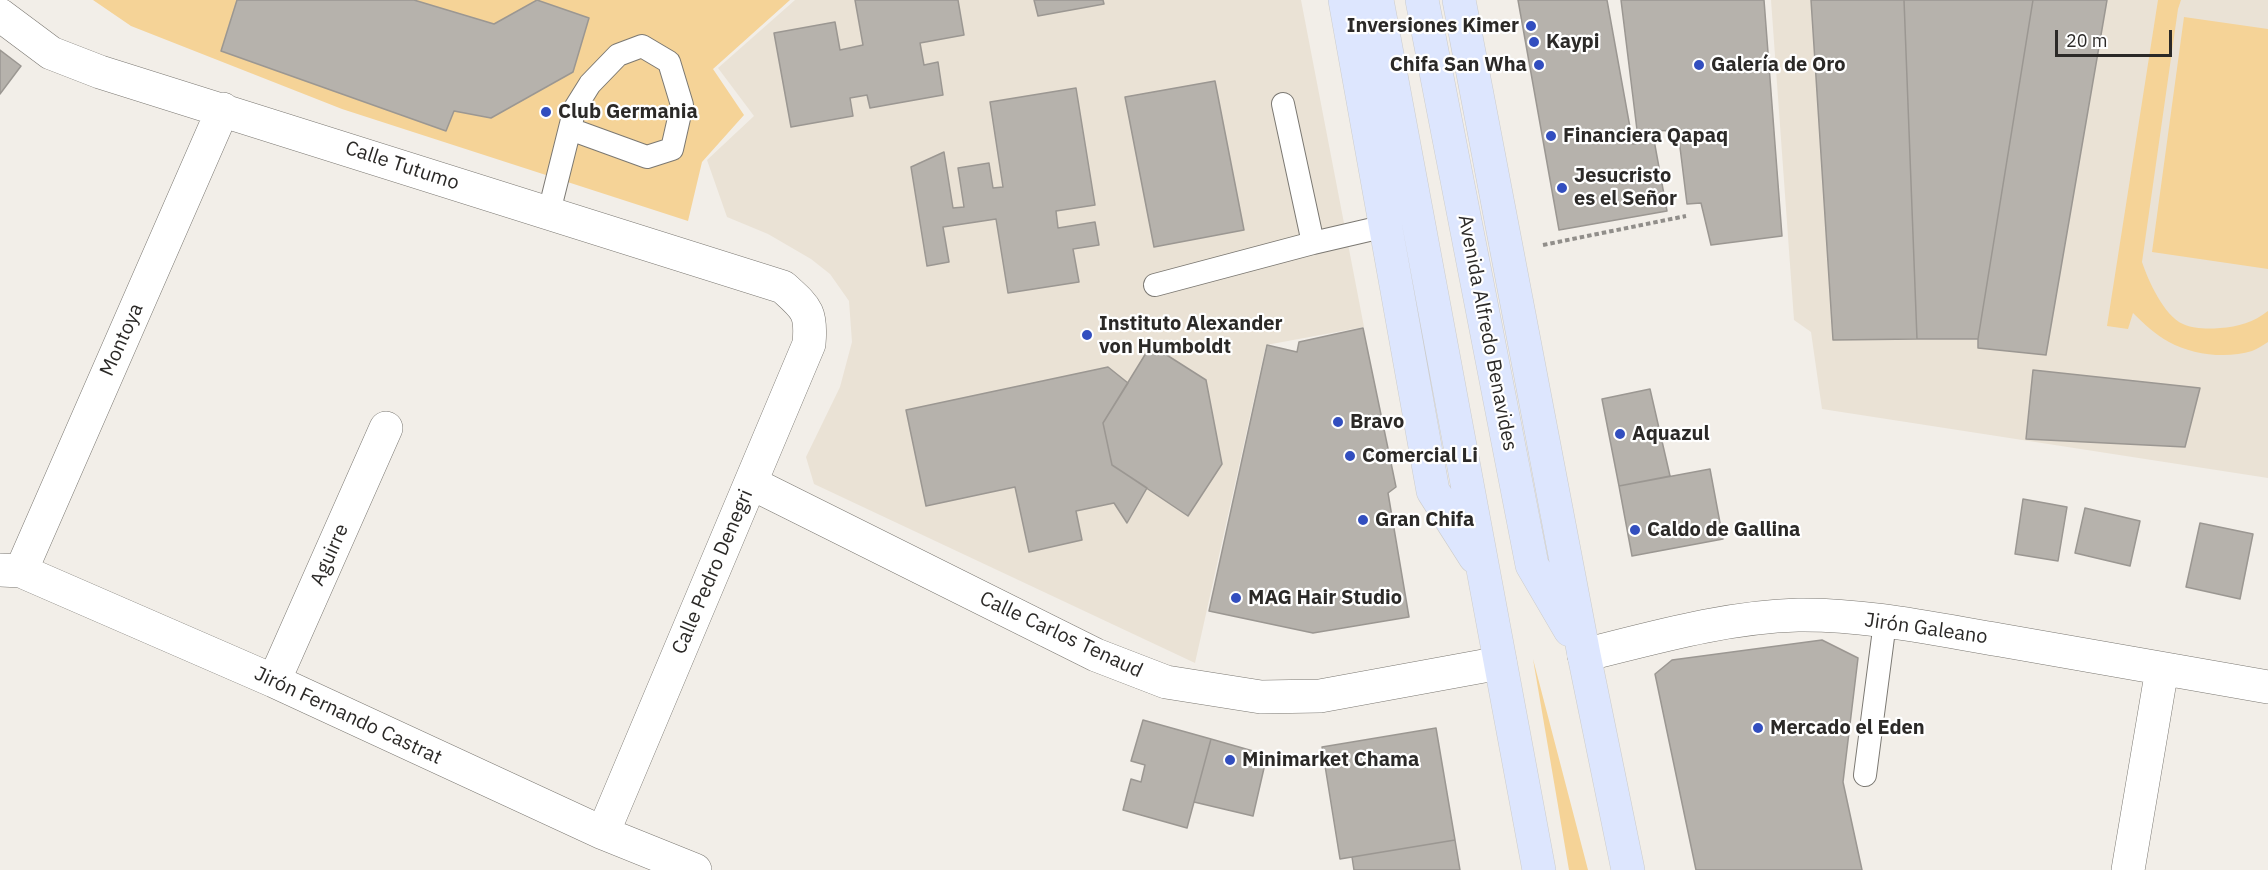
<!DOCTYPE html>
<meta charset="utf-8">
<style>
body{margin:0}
#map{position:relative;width:2268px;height:870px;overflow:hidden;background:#f2eee8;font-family:"IBM Plex Sans",sans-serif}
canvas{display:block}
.scale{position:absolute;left:2055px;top:30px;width:117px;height:27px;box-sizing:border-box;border:3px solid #2b2927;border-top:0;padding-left:8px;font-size:18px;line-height:21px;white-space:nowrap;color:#2b2927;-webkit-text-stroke:4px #fff;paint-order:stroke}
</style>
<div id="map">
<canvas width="2268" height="870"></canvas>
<div class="scale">20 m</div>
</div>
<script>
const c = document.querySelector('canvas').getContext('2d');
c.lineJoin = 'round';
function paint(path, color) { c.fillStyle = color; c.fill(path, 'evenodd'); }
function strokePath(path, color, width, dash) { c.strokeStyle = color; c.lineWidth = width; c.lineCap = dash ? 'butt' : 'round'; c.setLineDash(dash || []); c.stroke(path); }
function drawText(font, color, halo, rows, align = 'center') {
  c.font = font + ' "IBM Plex Sans",sans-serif'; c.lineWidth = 4.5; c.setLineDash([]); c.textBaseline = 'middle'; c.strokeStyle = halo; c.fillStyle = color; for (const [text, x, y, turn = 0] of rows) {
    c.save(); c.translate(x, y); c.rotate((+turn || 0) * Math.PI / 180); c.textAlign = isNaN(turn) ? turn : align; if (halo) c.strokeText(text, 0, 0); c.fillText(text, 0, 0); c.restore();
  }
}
paint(new Path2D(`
 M795,0H1301L1364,327L1266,345L1195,663L814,484L806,457L840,387L852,342L849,301L830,274L811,259L768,234L727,217L707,160L754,116L718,68Z
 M1771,0H2268V478L1822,409L1811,332L1794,320Z`), '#eae2d5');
paint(new Path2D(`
 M93,0H790L713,69L744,115L702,162L688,221L342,109L131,26Z
 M2158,0H2181L2178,9L2142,262C2148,280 2164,316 2183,324C2194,329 2208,329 2220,328C2238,327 2254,322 2268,311V342C2263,345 2257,349 2252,351C2227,359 2192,355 2169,342C2155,334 2144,324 2133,313L2128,329L2107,326Z
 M2184,17L2268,29V269L2152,252Z
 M1533,659L1588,870H1569Z`), '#f5d397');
const building = new Path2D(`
 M237,0H414L494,24L537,0L589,18L573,72L491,118L454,111L446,131L221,51Z
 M855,0H958L964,35L920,43L924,65L938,62L943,95L870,108L867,95L850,98L853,116L791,127L774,33L835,22L840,50L863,45Z
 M1034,0H1103L1104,4L1038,16Z
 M1518,0H1607L1633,144L1654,140L1667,211L1559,230Z
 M1621,0H1764L1782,236L1711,245L1701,203L1687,204L1678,131L1637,130Z
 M1811,0H1904L1917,339L1833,340Z
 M1904,0H2033L1978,339H1917Z
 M2033,0H2107L2046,355L1978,348V339Z
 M0,50L21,66L0,94Z
 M1215,81L1244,230L1154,247L1125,97Z
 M1076,88L1095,205L1056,211L1058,228L1095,222L1099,245L1073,249L1079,282L1008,293L996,219L943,227L949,262L927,266L911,167L944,152L953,208L964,207L958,168L989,163L993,188L1003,187L990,102Z
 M1363,328L1396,487L1388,493L1409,617L1313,633L1209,611L1267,345L1297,352L1299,342Z
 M1151,345L1206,380L1222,464L1188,516L1112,465L1103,423Z
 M1108,367L1128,383L1103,423L1112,465L1147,488L1127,523L1114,503L1076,511L1082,540L1029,552L1015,487L926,506L906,410Z
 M2033,370L2200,388L2185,447L2026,439Z
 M1650,389L1670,476L1619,486L1602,399Z
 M1710,469L1723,539L1632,556L1619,486Z
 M2023,499L2067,507L2058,561L2015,554Z
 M2085,508L2140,521L2130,566L2075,553Z
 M2200,523L2253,534L2240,599L2186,587Z
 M1822,640L1858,658L1843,782L1862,870H1696L1655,674L1672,660Z
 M1143,720L1211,739L1187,828L1123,810L1131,779L1141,782L1145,765L1131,761Z
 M1436,728L1455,840L1340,859L1322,747Z
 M1211,739L1267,755L1253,816L1194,802Z
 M1455,840L1460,870H1354L1352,857Z`);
paint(building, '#b6b2ac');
strokePath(building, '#9b9792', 1.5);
const service = new Path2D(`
 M1283,104L1313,243
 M549,212L575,108L590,84L618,55L642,46L669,62L682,105L672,149L647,157L570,129
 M1155,285L1313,243L1386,226
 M1865,775L1885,622`);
const minor = new Path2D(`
 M0,15L51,53L100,72L783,287C806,308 812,311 809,344L603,833
 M751,483L1096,655L1166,682L1261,697L1320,696L1500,663
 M0,570L21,571L274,681L603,833L695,870
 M21,571L223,109
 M1584,655C1653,638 1725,617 1798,615C1865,614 1934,629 2000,640C2089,656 2179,671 2268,687
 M274,681L386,428
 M2128,870L2162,669`);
const primary = new Path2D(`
 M1345,0L1433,491L1475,557
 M1377,0L1539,870
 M1422,0L1532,565L1570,630
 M1459,0L1584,655L1628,870`);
strokePath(service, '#7b7872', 24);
strokePath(minor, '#7b7872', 34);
strokePath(primary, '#cccccb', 34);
strokePath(new Path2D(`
 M1543,245L1686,216`), '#918e8a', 4, [4.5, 3]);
strokePath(service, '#fff', 22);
strokePath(minor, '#fff', 33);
strokePath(primary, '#dde6fe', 33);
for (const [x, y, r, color] of [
 [1531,26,6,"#324ebf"],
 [1534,42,6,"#324ebf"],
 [1539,65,6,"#324ebf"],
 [1699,65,6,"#324ebf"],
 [546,112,6,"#324ebf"],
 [1551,136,6,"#324ebf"],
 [1562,188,6,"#324ebf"],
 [1087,335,6,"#324ebf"],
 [1338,422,6,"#324ebf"],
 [1620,434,6,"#324ebf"],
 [1350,456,6,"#324ebf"],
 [1363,520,6,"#324ebf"],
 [1635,530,6,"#324ebf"],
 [1236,598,6,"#324ebf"],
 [1758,728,6,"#324ebf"],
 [1230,760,6,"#324ebf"]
]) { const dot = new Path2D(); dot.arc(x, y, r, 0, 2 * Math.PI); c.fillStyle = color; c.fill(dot); strokePath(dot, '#fff', 2); }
drawText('bold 20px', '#2b2927', '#fff', [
 ["Inversiones Kimer",1519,26,"right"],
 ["Kaypi",1546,42],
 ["Chifa San Wha",1527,65,"right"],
 ["Galería de Oro",1711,65],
 ["Club Germania",558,112],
 ["Financiera Qapaq",1563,136],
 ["Jesucristo",1574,176],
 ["es el Señor",1574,199],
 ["Instituto Alexander",1099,324],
 ["von Humboldt",1099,347],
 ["Bravo",1350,422],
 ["Aquazul",1632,434],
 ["Comercial Li",1362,456],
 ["Gran Chifa",1375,520],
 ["Caldo de Gallina",1647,530],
 ["MAG Hair Studio",1248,598],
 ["Mercado el Eden",1770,728],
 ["Minimarket Chama",1242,760]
], 'left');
drawText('20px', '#2b2927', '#fff', [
 ["Calle Tutumo",402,166,18],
 ["Avenida Alfredo Benavides",1487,333,79],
 ["Montoya",122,340,-66],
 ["Aguirre",330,555,-66],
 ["Calle Pedro Denegri",713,572,-67],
 ["Jirón Galeano",1926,629,8],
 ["Calle Carlos Tenaud",1061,635,25],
 ["Jirón Fernando Castrat",348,716,25]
]);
</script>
